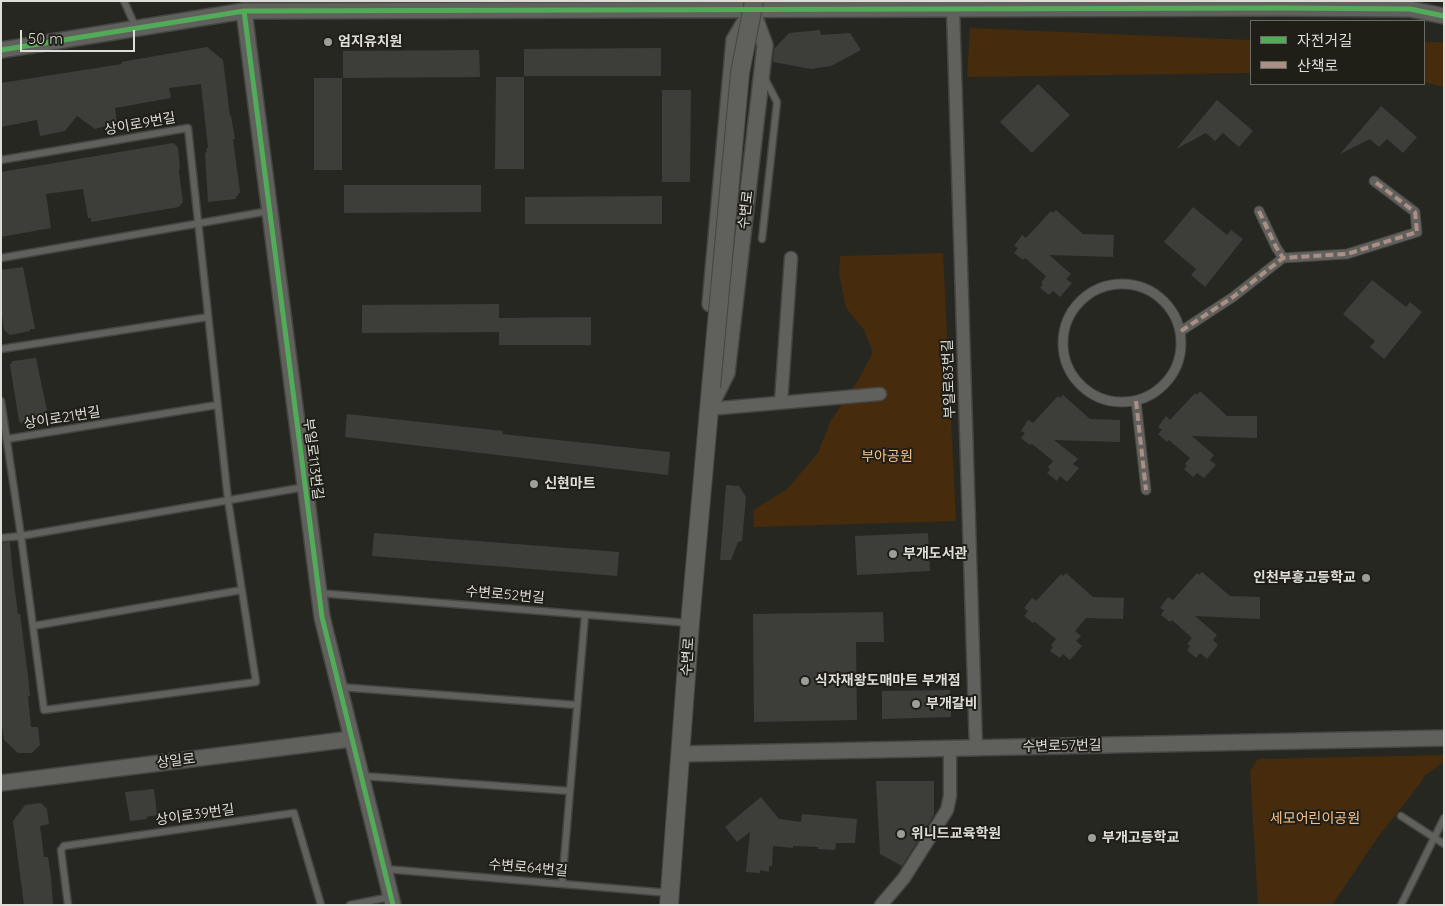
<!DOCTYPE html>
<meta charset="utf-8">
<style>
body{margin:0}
#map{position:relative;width:1445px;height:906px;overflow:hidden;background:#272722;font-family:Quicksand,"Noto Sans KR",sans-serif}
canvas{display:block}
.frame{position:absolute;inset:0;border:2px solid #deded9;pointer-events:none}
.legend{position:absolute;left:1250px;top:20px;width:175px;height:65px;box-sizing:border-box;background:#1f1f17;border:1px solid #6b6b65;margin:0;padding:6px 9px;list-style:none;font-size:15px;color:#deded9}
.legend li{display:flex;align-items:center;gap:10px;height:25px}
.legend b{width:25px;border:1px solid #6b6b65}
.scale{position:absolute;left:20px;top:30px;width:115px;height:22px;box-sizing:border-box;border:2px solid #deded9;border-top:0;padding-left:6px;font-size:15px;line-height:18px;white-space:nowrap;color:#deded9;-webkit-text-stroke:4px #1f1f17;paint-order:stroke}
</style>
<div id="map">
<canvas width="1445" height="906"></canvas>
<div class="frame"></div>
<ul class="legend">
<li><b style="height:6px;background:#51ab58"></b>자전거길</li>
<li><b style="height:6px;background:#ac8f84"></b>산책로</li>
</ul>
<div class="scale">50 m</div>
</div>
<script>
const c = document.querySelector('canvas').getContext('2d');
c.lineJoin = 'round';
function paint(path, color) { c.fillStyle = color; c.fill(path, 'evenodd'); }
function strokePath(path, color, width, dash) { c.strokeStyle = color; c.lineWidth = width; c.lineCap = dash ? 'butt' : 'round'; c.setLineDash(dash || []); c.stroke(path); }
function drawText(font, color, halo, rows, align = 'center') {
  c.font = font + ' Quicksand,"Noto Sans KR",sans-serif'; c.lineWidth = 4; c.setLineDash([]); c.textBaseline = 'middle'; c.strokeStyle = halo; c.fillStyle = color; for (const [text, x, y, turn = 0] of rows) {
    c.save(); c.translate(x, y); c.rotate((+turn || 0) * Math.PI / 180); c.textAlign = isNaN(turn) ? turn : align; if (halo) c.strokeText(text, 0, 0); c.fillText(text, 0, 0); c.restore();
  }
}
paint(new Path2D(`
 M970,28L1251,40V73L967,77Z
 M1424,42H1444V87L1424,82Z
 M943,253L956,521L754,527L753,510L787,489L818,453L830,422L859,379L873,352L864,330L846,308L839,273L840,256Z
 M1444,755V762L1424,776L1422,781L1378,837L1332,905H1258L1250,771L1258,759Z`), '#462b0c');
paint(new Path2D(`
 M820,30L821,35L850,33L861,50L831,66L811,69L773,62L774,49L789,33Z
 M207,47L223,60L230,116H231L235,139H233L240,192L235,199L208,202L205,153L207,152L206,148H208L201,84L169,88L171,98L115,108L117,123L95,129L77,116L65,131L40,136L37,120L1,127V83L122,64L121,62Z
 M661,48V76H524V49Z
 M479,50L480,77L343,78V51Z
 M496,77H524V169H495Z
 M314,78H342V170H314Z
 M1038,84L1070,115L1032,153L1000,122Z
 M662,90H691L690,182H662Z
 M1217,100L1253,131L1239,147L1223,133L1215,141L1206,133L1176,149Z
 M1381,106L1417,137L1403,153L1387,139L1379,147L1370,139L1340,154Z
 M173,143L178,147L180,169H179V173L183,202L179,207L91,222V218H88L83,189L46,194L51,228L1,237V172Z
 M344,185H481V212L344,213Z
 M662,196V224H525V197Z
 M1193,207L1227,235L1231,230L1243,239L1205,287L1191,275L1196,269L1164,242Z
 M1056,210L1083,234L1114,235L1113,257L1049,255L1071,274L1066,279L1072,283L1060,297L1053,291L1049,295L1040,288L1043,284L1041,283L1046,276L1025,258L1023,260L1014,253L1018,248L1014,246L1022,235L1026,238L1051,211L1053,213Z
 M23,267L35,329H30V331L10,335L4,330L1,309V270Z
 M1372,280L1406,307L1410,302L1422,312L1384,359L1370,347L1375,341L1343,314Z
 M499,304V318L591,317V345H499V332L362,333V305Z
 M36,358L49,420L23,425L19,421L10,365L13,361Z
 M1200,391L1227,416H1257V438L1192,436L1214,455L1210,460L1216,465L1204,478L1197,473L1193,477L1184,469L1187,466L1185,464L1190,458L1169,440L1167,442L1158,434L1162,430L1158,427L1166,416L1170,420L1195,393L1197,395Z
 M1063,395L1090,419L1120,420V442L1054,440L1078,459L1073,464L1079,468L1067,482L1060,476L1057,481L1047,473L1050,470L1048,467L1053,461L1032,444L1030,445L1021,438L1025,433L1021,431L1028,420L1033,423L1058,396L1060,398Z
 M347,414L503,431L502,434L670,452L668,475L345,437Z
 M726,485L739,486L746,497L742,541L738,542L731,560H720Z
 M374,533L619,552L617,576L372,556Z
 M928,533L930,571L857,575L855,536Z
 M10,542L13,576L18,614H20L28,676L30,696H28L31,727H38L40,745L32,753H18L4,740L1,717V543Z
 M1202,572L1230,596L1260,597V619L1195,616L1217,635L1213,640L1218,645L1207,659L1200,653L1196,658L1187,650L1190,646L1187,644L1192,638L1172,620L1170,622L1161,615L1164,610L1160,608L1168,597L1173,600L1197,573L1199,575Z
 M1066,573L1093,597L1124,598L1123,619L1086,618L1075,631L1081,636L1076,641L1082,646L1070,660L1063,654L1060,658L1050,651L1053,647L1051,645L1056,639L1035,622L1033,623L1024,616L1028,611L1024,608L1032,598L1036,601L1061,574L1063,576Z
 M883,612L884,642H856L857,720L754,722L753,614Z
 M950,690L951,717L882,719V691Z
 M876,781H934V815L902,866L880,854Z
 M154,789L157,815L146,817L147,819L130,821L125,792Z
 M761,797L779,819L801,822L802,814L857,819L855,843H836L835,850L818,849V847L793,846V848L773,846L772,866H769V872L760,870V873L746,872L750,832L737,842L725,827Z
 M41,803L47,809L49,824L40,826L44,857H48L51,877L53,905H24L13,821L25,805Z`), '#3d3d3a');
const service = new Path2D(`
 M124,1L136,28
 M1,160L188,128L228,500L256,682L44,710L21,536L1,401
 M762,239L777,102L764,77
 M1,258L269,211
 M1,349L208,317
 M7,439L217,405
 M1,538L21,536L305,487
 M318,593L689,623
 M33,626L242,590
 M339,687L577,705
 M362,776L570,791
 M1401,816L1444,844
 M385,869L669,893
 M562,884L585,615
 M68,905L61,850L64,846L294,813L321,905
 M350,905L390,897
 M1401,905L1444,818`);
const pedestrian = new Path2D(`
 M1259,211L1276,247L1283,258
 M1063 343a59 59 0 1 1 118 0a59 59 0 1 1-118 0Z
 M1181,331L1233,297L1283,258L1347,254L1417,232L1415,212L1374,181
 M1136,401L1146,490`);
const minor = new Path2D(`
 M953,9L976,748
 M781,402L791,258
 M709,409L880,394
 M881,905L904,878L947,810L950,796V748`);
const tertiary = new Path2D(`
 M244,11L322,617L393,905
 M1,50L244,11L1280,8L1410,9L1444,16
 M710,304L734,40L749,15
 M711,405L727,373L765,45L752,9
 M680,754L1444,738
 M1,783L351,739`);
const secondary = new Path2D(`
 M669,905L690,623L711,387`);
strokePath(service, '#454541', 9);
strokePath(pedestrian, '#454541', 11);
strokePath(minor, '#454541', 15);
strokePath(tertiary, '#454541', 18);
strokePath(secondary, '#454541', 20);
strokePath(service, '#60615d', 6);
strokePath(pedestrian, '#60615d', 9);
strokePath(minor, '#60615d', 12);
strokePath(tertiary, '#60615d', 15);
strokePath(secondary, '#60615d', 18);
const secondaryBridge = new Path2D(`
 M711,387L740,73L754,1`);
strokePath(secondaryBridge, '#454541', 20, []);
strokePath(secondaryBridge, '#60615d', 18);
strokePath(new Path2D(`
 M1259,211L1276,247L1283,258
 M1181,331L1233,297L1283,258L1347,254L1417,232L1415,212L1374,181
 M1136,401L1146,490`), '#ac8f84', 4, [8, 4]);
strokePath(new Path2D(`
 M244,11L322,617L393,905
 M1,50L244,11L1280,8L1410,9L1444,16`), '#51ab58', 5);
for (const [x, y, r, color] of [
 [328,42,5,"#9e9e99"],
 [534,484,5,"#9e9e99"],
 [893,554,5,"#9e9e99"],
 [1366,578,5,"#9e9e99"],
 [805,681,5,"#9e9e99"],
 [916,704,5,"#9e9e99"],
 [901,834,5,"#9e9e99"],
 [1092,838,5,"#9e9e99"]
]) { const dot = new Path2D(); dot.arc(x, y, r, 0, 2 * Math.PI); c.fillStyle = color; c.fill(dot); strokePath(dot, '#1f1f17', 2); }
drawText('bold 14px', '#deded9', '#1f1f17', [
 ["엄지유치원",338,42],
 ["신현마트",544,484],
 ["부개도서관",903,554],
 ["인천부흥고등학교",1356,578,"right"],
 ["식자재왕도매마트 부개점",815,681],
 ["부개갈비",926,704],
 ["위니드교육학원",911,834],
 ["부개고등학교",1102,838]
], 'left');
drawText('14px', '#deded9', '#1f1f17', [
 ["상이로9번길",140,124,-10],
 ["수변로",746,210,-83],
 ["부일로83번길",949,379,-92],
 ["상이로21번길",62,418,-9],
 ["부일로113번길",313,459,83],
 ["수변로52번길",505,595,5],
 ["수변로",688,657,-86],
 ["수변로57번길",1062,746,-1],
 ["상일로",176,761,-7],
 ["상이로39번길",195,815,-8],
 ["수변로64번길",528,868,5]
]);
drawText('14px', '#f7c08b', '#1f1f17', [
 ["부아공원",887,457],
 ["세모어린이공원",1315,819]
]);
</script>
